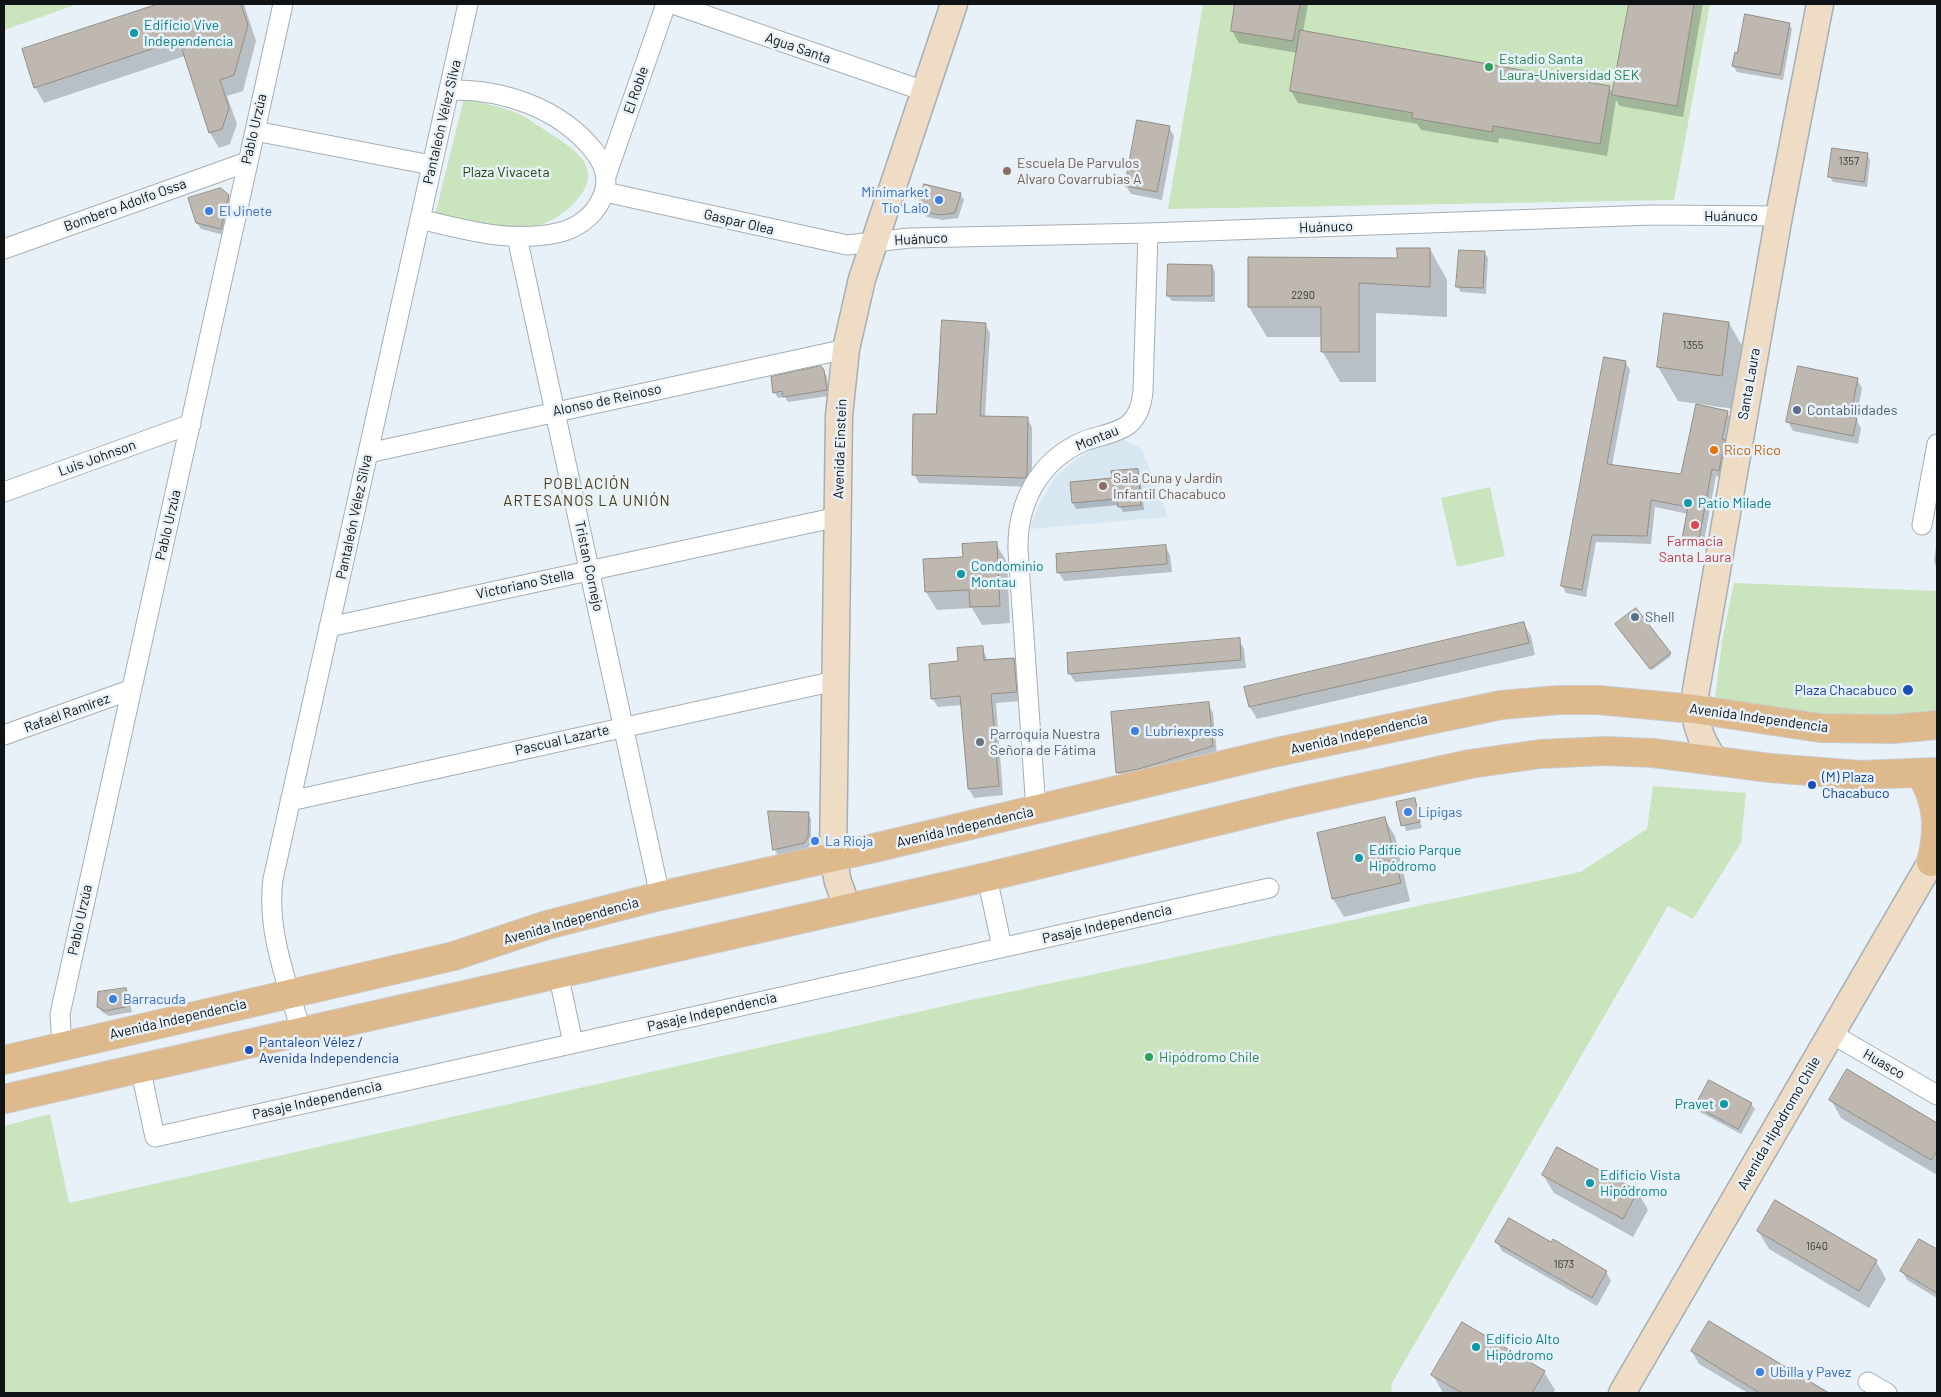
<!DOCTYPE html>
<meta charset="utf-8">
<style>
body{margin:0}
#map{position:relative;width:1941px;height:1397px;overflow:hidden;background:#e8f1f7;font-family:Barlow,sans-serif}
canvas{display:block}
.frame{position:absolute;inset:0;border:5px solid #101315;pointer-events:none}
</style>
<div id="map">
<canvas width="1941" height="1397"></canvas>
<div class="frame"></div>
</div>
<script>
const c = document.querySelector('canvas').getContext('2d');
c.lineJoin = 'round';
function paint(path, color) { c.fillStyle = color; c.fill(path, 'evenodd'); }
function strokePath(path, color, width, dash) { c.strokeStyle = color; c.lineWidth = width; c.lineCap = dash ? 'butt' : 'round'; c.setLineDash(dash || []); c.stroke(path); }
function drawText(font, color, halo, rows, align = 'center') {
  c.font = font + ' Barlow,sans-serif'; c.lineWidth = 5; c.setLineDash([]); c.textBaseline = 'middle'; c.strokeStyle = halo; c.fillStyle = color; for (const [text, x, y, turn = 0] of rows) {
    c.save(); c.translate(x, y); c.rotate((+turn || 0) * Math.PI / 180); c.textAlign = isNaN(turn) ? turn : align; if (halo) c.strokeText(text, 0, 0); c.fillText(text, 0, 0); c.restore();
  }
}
paint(new Path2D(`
 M1123,439L1142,449L1168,517L1030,529L1038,507L1055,477L1074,461L1091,450Z`), '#d7e7f2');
paint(new Path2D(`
 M4,4H78L4,30Z
 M1203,4H1710L1674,200L1168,209Z
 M464,98C484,104 507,107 525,117C535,123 544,130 554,136C584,155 604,174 572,205C557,220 534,230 514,229C488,228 460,219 435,215Z
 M1490,487L1505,556L1457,567L1441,498Z
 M1734,583L1937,591V714L1864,719L1778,710L1715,699L1722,641Z
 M1653,786L1746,793L1741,843L1693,919L1668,906L1392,1383L1391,1393H4V1126L50,1114L69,1203L971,1000L1580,872L1647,829Z`), '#cae4be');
paint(new Path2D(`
 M162,4H244L256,41L243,91L227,96L237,124L230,144L219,148L210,133L185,56L44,103L35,87L23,50Z
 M1236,4H1308L1303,32L1609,87L1613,94L1630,4H1703L1683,117L1620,106L1616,100L1607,156L1499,138L1498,143L1421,130L1417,124L1298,103L1291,91L1298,53L1239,43L1232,31Z
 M1789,24L1792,29L1783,80L1737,72L1733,66L1738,54Z
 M1169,127L1174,136L1162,200L1131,194L1126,186Z
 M1867,154L1870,160L1867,187L1833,182L1830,177Z
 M960,194L964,200L958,218L943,220L927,217L920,207Z
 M228,196L232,202L224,235L201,229L197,223Z
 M1430,249L1447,280V317L1376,313V382H1340L1322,351V337H1267L1249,307Z
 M1484,252L1488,258L1486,294L1461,292L1457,286Z
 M1212,266L1215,272V302L1172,301L1168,296Z
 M1729,323L1749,358L1741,410L1678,401L1658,367Z
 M985,324L990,333L985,417L1027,418L1032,427V484L1030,487L919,483L914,474L937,416Z
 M1625,362L1630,370L1612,466L1682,476L1727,413L1732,420L1723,478L1716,476L1703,547L1687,546L1683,538L1688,514L1655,507L1651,544L1596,542L1586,597L1566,593L1562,585Z
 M823,370L827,377L829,396L788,402L785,397L778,398L775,393Z
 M1857,379L1862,388L1856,419L1861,428L1858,444L1793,431L1788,422Z
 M1137,470L1140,476L1144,510L1123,512L1119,505L1076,509L1073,503L1071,483L1113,479Z
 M1937,540V571L1934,560Z
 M996,544L1007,562L1010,623L982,625L972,608L937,610L926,592L964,558Z
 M1165,546L1170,555L1172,572L1064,581L1059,573Z
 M1524,624L1531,636L1535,655L1257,719L1250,707Z
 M1618,626L1670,653L1671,656L1652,670Z
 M1239,640L1244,649L1246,668L1075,682L1069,673Z
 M982,647L988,661L1014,659L1019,668L1021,701L996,703L1003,795L974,798L969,789L962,705L938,707L932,698L960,663Z
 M1208,704L1213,713L1217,755L1123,782L1118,773L1112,713Z
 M1414,799L1422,828L1406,831L1398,802Z
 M808,813L811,819V843L807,849L778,855L774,849Z
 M1384,818L1395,836L1410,901L1344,917L1333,899L1318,834Z
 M126,989L132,1012L109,1016L102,1012L98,1006Z
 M1848,1071L1937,1124V1175L1841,1118L1831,1100Z
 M1751,1104L1755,1109L1741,1134L1700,1112L1697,1106Z
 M1543,1175L1638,1192L1648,1210L1633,1237L1554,1193Z
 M1758,1231L1876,1261L1886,1279L1869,1308L1769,1249Z
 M1920,1240L1937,1251V1298L1907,1280L1902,1271Z
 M1497,1242L1552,1244L1606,1272L1611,1281L1597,1306L1502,1251Z
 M1709,1323L1826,1393H1748L1699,1364L1692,1352Z
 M1544,1372L1555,1390L1553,1393H1443L1433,1375Z`), '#0003');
const building = new Path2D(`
 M158,4H241L248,25L234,75L220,80L229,108L222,129L209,133L179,40L34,88L22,49Z
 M1235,4H1300L1293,41L1231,31Z
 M1629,4H1694L1677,106L1612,95Z
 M1745,14L1790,23L1780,75L1732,66L1735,52L1737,53Z
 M1300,30L1610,86L1600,144L1493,126L1492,132L1412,118L1413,113L1290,91Z
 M1137,120L1170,126L1157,192L1125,186Z
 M1832,148L1868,153L1864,182L1828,177Z
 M924,184L961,193L955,213L939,215L923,211L918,207Z
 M221,188L229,195L221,229L196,223L188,198Z
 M1397,248H1430V287L1359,283V352H1321V307H1248V257L1397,258Z
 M1459,250L1485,251L1483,288L1456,287Z
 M1168,264L1212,265V296H1167Z
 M1664,313L1729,322L1722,376L1657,367Z
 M942,320L986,323L980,416L1028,417L1027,475L1025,478L912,475L913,414H936Z
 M1604,357L1626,361L1607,464L1681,474L1696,404L1728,411L1722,439L1725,440L1719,471L1712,469L1699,539H1682L1688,507L1651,500L1647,536L1592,535L1582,590L1561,586Z
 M821,366L824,370L827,390L783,397L782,391L773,393L771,377Z
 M1798,366L1858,378L1850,417L1857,418L1853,436L1786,422Z
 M1138,469L1141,505L1118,507L1117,499L1072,503L1070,482L1112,478L1111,471Z
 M997,542L1000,606L970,607L969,590L925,592L923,559L963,557L962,544Z
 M1166,545L1167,564L1057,573L1056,554Z
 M1636,608L1671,653L1650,669L1615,624Z
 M1524,622L1529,643L1249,707L1244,687Z
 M1240,638L1241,660L1068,674L1067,653Z
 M983,646L984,660L1014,658L1017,692L991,694L999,786L968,789L960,696L931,699L929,664L958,661L957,648Z
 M1209,702L1213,746L1139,769L1116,773L1111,712Z
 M1415,798L1420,822L1401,826L1396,802Z
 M768,811L809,812L808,837L804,843L773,850Z
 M1385,817L1401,883L1332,899L1317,833Z
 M126,988L130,1006L105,1011L97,1007L98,992Z
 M1847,1069L1937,1123V1151L1931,1160L1829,1100Z
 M1709,1080L1752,1103L1738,1129L1695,1106Z
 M1557,1147L1638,1191L1623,1219L1542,1175Z
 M1775,1200L1877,1260L1859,1291L1757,1231Z
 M1509,1218L1551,1242L1553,1239L1607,1271L1592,1298L1495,1242Z
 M1919,1239L1937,1249V1293L1900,1271Z
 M1709,1321L1829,1393H1760L1691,1351Z
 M1462,1322L1545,1371L1532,1393H1462L1431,1375Z`);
paint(building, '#beb8b0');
strokePath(building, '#928d85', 1);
const street = new Path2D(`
 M673,4L924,91
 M255,131L431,165
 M606,176L666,4
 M605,192L847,245L910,238L1148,233L1652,215L1779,216
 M420,219C465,230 510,243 557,233C576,229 593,217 601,200C610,183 606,166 594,151C560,108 503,89 450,90
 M517,237L660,896
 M4,249L247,162
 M368,453L846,349
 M4,492L191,424
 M1922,525L1937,444
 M329,627L838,517
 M4,735L130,690
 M290,801L835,681
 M1036,810L1018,550C1017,504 1038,462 1082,442C1096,436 1116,434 1128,425C1139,416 1142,404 1143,391L1148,233
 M987,877L1002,947
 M558,973L573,1043
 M301,1030C287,983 266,929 273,879L468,4
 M1832,1034L1937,1095
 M62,1047L60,1014L283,4
 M140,1067L155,1137L1269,888
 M1868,1382L1887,1393`);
const secondary = new Path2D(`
 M1715,761C1699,738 1692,718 1696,690L1779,216L1820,4
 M848,909L838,882L833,858L839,416L846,349L862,279L954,4
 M1622,1393L1931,862L1937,854`);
const primary = new Path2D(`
 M1920,774C1939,801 1939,831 1931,862
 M4,1060L454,956L547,925L660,896L874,848L1277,752L1501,705L1559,700H1598L1694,709L1820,728L1892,729L1937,725
 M4,1099L987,877L1292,803L1470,764L1540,754L1606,751L1653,753L1770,768L1860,775L1937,772`);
strokePath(street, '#a6aeb5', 21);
strokePath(secondary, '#a6aeb5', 29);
strokePath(primary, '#cacbcc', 30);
strokePath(street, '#fff', 19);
strokePath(secondary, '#eedcc5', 26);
strokePath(primary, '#ddb98b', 28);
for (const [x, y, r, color] of [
 [134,33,5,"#0f9aa8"],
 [1489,67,5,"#2e9e5b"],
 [1007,171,5,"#8d6e63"],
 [939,200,5,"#3f7fe0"],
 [209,211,5,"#3f7fe0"],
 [1797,410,5,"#5c6f8a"],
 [1714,450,5,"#e8710a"],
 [1103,486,5,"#8d6e63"],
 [1688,503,5,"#0f9aa8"],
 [1695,525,5,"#e0444e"],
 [961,574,5,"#0f9aa8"],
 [1635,617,5,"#5c6f8a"],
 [1908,690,6,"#1a4fb4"],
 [1135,731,5,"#3f7fe0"],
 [980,742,5,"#6b7280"],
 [1812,785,5,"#1a4fb4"],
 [1408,812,5,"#3f7fe0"],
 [815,841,5,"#3f7fe0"],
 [1359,858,5,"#0f9aa8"],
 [113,999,5,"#3f7fe0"],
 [249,1050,5,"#1a4fb4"],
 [1149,1057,5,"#2e9e5b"],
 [1724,1104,5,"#0f9aa8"],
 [1590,1183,5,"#0f9aa8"],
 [1476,1347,5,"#0f9aa8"],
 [1760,1372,5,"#3f7fe0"]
]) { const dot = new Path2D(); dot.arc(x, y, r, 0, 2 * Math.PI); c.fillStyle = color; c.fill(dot); strokePath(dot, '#e8f1f7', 2); }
drawText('11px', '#3c3c3c', null, [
 ["1357",1849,161],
 ["2290",1303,295],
 ["1355",1693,345],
 ["1640",1817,1246],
 ["1673",1564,1264]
]);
drawText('14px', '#0d838f', '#e8f1f7', [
 ["Edificio Vive",144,25],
 ["Independencia",144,41],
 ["Patio Milade",1698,503],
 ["Condominio",971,566],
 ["Montau",971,582],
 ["Edificio Parque",1369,850],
 ["Hipódromo",1369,866],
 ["Pravet",1714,1104,"right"],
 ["Edificio Vista",1600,1175],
 ["Hipódromo",1600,1191],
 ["Edificio Alto",1486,1339],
 ["Hipódromo",1486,1355]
], 'left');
drawText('14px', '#101315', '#e8f1f7', [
 ["Agua Santa",798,48,19],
 ["El Roble",636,90,-71],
 ["Pantaleón Vélez Silva",442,122,-77],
 ["Pablo Urzúa",254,129,-77],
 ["Bombero Adolfo Ossa",125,205,-20],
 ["Huánuco",1731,216],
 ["Gaspar Olea",739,222,13],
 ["Huánuco",1326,227,-2],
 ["Huánuco",921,239,-3],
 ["Santa Laura",1749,384,-80],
 ["Alonso de Reinoso",607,400,-12],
 ["Montau",1097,438,-22],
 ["Avenida Einstein",840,449,-88],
 ["Luis Johnson",97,458,-20],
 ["Pantaleón Vélez Silva",354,517,-78],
 ["Pablo Urzúa",168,525,-77],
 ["Tristan Cornejo",589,566,78],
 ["Victoriano Stella",525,584,-12],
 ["Rafaél Ramírez",67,713,-20],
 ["Avenida Independencia",1759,718,8],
 ["Avenida Independencia",1359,734,-13],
 ["Pascual Lazarte",562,740,-13],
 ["Avenida Independencia",965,827,-13],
 ["Pablo Urzúa",80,920,-78],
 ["Avenida Independencia",571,921,-16],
 ["Pasaje Independencia",1107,924,-13],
 ["Pasaje Independencia",712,1012,-13],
 ["Avenida Independencia",178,1019,-13],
 ["Huasco",1884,1064,30],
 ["Pasaje Independencia",317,1100,-13],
 ["Avenida Hipódromo Chile",1779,1123,-60]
]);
drawText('14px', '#27864d', '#e8f1f7', [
 ["Estadio Santa",1499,59],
 ["Laura-Universidad SEK",1499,75],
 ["Hipódromo Chile",1159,1057]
], 'left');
drawText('14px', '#785e54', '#e8f1f7', [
 ["Escuela De Parvulos",1017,163],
 ["Alvaro Covarrubias A",1017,179],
 ["Sala Cuna y Jardín",1113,478],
 ["Infantil Chacabuco",1113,494]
], 'left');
drawText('14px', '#23470b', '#e8f1f7', [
 ["Plaza Vivaceta",506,172]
]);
drawText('14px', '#366cbe', '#e8f1f7', [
 ["Minimarket",929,192,"right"],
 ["Tio Lalo",929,208,"right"],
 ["El Jinete",219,211],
 ["Lubriexpress",1145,731],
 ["Lipigas",1418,812],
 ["La Rioja",825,841],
 ["Barracuda",123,999],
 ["Ubilla y Pavez",1770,1372]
], 'left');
drawText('14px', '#4e5e75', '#e8f1f7', [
 ["Contabilidades",1807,410],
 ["Shell",1645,617]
], 'left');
drawText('14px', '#c56008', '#e8f1f7', [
 ["Rico Rico",1724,450]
], 'left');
drawText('14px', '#be3a42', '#e8f1f7', [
 ["Farmacia",1695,541],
 ["Santa Laura",1695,557]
]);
drawText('14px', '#164399', '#e8f1f7', [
 ["Plaza Chacabuco",1897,690,"right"],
 ["(M) Plaza",1822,777],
 ["Chacabuco",1822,793],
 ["Pantaleon Vélez /",259,1042],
 ["Avenida Independencia",259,1058]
], 'left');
drawText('14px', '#5b616d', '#e8f1f7', [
 ["Parroquia Nuestra",990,734],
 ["Señora de Fátima",990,750]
], 'left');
c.letterSpacing = '1px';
drawText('15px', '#4b3c14', '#e8f1f7', [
 ["POBLACIÓN",587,484],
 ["ARTESANOS LA UNIÓN",587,501]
]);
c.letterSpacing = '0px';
</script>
